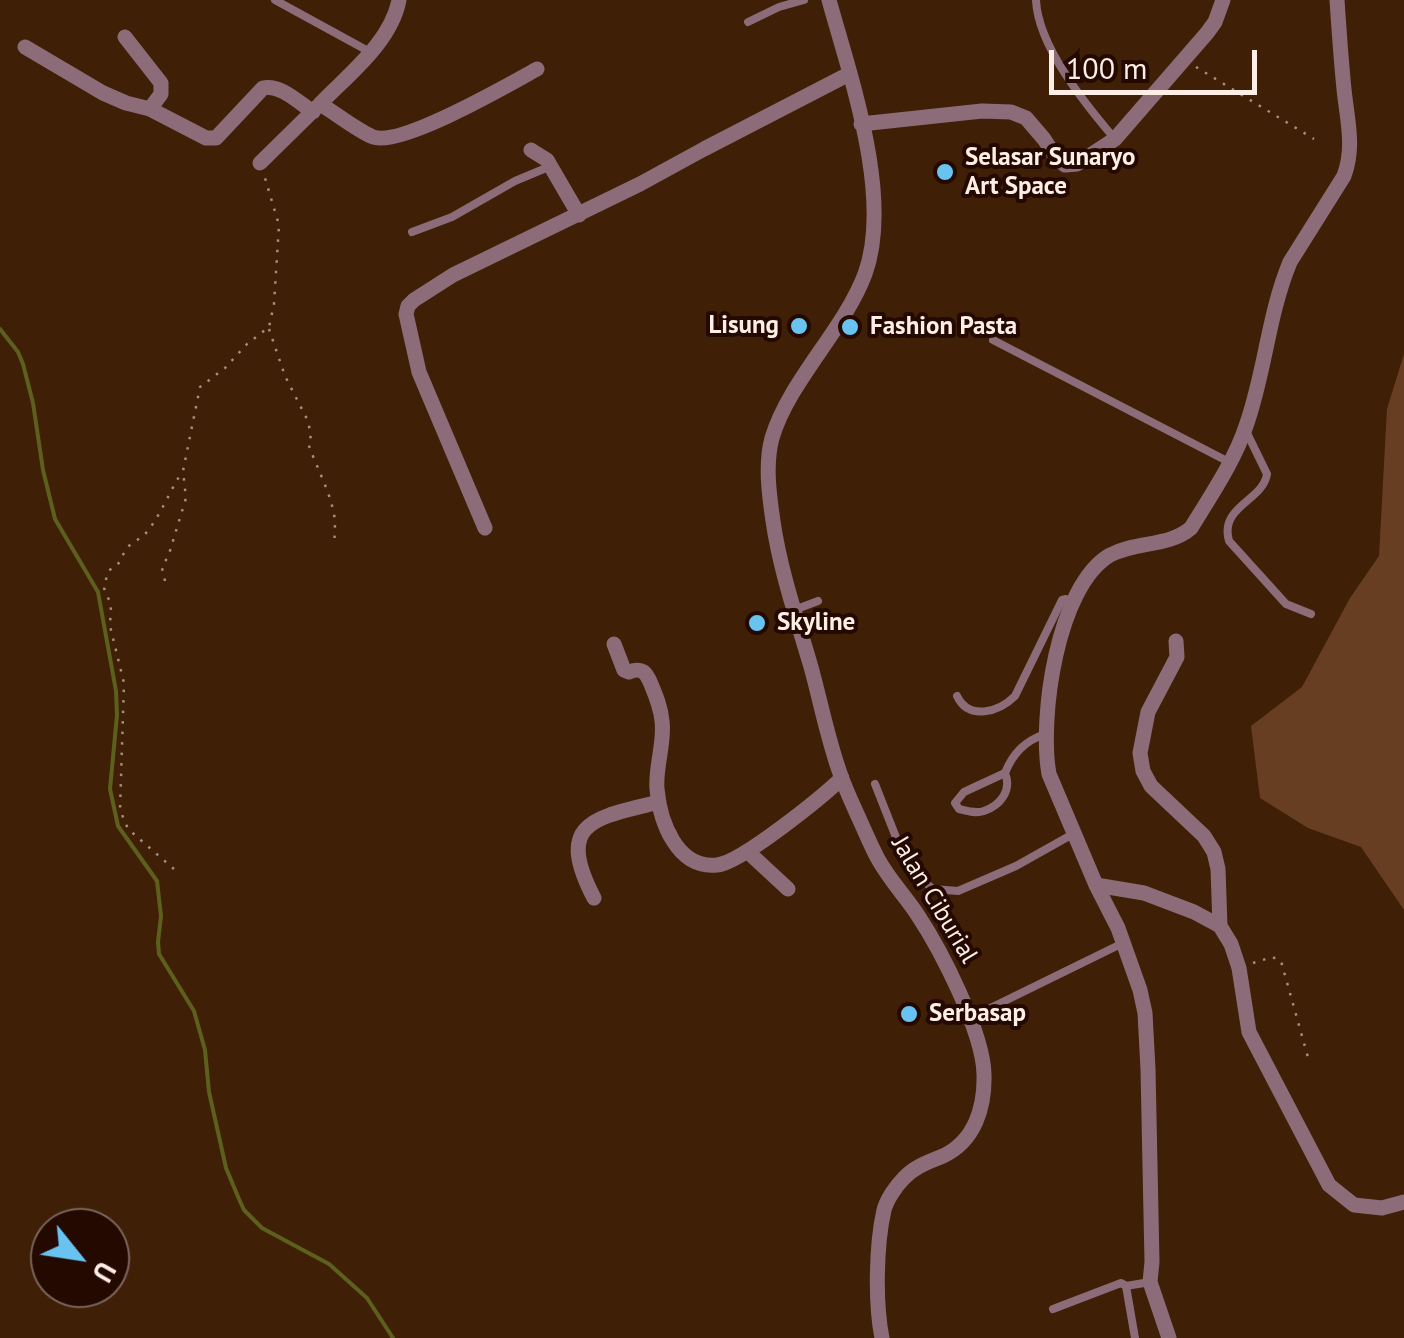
<!DOCTYPE html>
<style>
body{margin:0}
#map{position:relative;width:1404px;height:1338px;overflow:hidden;background:#401f07;font-family:"PT Sans",sans-serif}
canvas{display:block}
.north{position:absolute;left:30px;top:1208px;width:100px;height:100px;box-sizing:border-box;background:#230900;border:2px solid #7b655c;border-radius:50%;rotate:120deg;font-size:28px;font-weight:700;line-height:40px;text-align:center;color:#feeee5}
.north::after{content:'';display:block;margin:auto;width:35px;height:45px;background:#69c3f1;clip-path:polygon(50% 0,100% 100%,50% 72%,0 100%)}
.scale{position:absolute;left:1049px;top:50px;width:208px;height:45px;box-sizing:border-box;border:5px solid #feeee5;border-top:0;padding-left:12px;font-size:30px;line-height:35px;white-space:nowrap;color:#feeee5;-webkit-text-stroke:8px #230900;paint-order:stroke}
</style>
<div id="map">
<canvas width="1404" height="1338"></canvas>
<div class="north">U</div>
<div class="scale">100 m</div>
</div>
<script>
const c = document.querySelector('canvas').getContext('2d');
c.lineJoin = 'round';
function paint(path, color) { c.fillStyle = color; c.fill(path, 'evenodd'); }
function strokePath(path, color, width, dash) { c.strokeStyle = color; c.lineWidth = width; c.lineCap = dash ? 'butt' : 'round'; c.setLineDash(dash || []); c.stroke(path); }
function drawText(font, color, halo, rows, align = 'center') {
  c.font = font + ' "PT Sans",sans-serif'; c.lineWidth = 8; c.setLineDash([]); c.textBaseline = 'middle'; c.strokeStyle = halo; c.fillStyle = color; for (const [text, x, y, turn = 0] of rows) {
    c.save(); c.translate(x, y); c.rotate((+turn || 0) * Math.PI / 180); c.textAlign = isNaN(turn) ? turn : align; if (halo) c.strokeText(text, 0, 0); c.fillText(text, 0, 0); c.restore();
  }
}
paint(new Path2D(`
 M1404,354V910L1361,847L1308,828L1260,798L1251,726L1302,687L1350,598L1379,556L1387,409Z`), '#683e23');
strokePath(new Path2D(`
 M0,329L18,352L23,364L33,403L43,470L55,519L98,592L116,691L117,715L110,789L118,826L157,881L161,916L158,942L159,954L194,1011L205,1050L209,1092L226,1168L239,1199L244,1210L262,1228L329,1264L367,1298L393,1338`), '#5c601c', 4);
strokePath(new Path2D(`
 M1196,67L1314,139
 M269,329L285,376L308,421L311,436L308,443C316,467 333,496 335,522C335,530 334,538 335,546
 M165,581L162,568L169,554L186,498L183,471L200,387L225,368L247,344L269,327L274,304L279,225L265,178
 M174,869L128,829L120,810L124,683L110,626L111,605L104,588L108,571C126,559 117,563 127,548C132,542 141,539 146,533C161,515 169,492 182,472
 M1253,963L1272,957L1281,961L1309,1061`), '#a68e7e', 2.5, [2.5, 8]);
strokePath(new Path2D(`
 M275,0L370,52
 M1036,0C1038,46 1085,104 1115,139
 M748,22L779,7L804,0
 M412,232L452,217L515,181L551,166
 M993,340L1229,462
 M1247,433L1267,474C1263,501 1219,506 1229,541L1286,604L1311,614
 M794,610L818,601
 M957,696C969,721 999,712 1015,696L1062,600L1066,599L1074,603
 M1005,773C1012,790 1001,805 984,811C976,814 967,811 959,809L955,803L964,792L1005,773C1013,753 1025,741 1045,734
 M875,784L901,850L916,875L933,889L958,891L1016,866L1073,834
 M970,1018L1123,943
 M1126,1286L1135,1338
 M1053,1309L1121,1283L1126,1286L1150,1282`), '#8d6c7a', 8);
strokePath(new Path2D(`
 M399,0C391,42 349,74 320,104C337,114 355,129 373,137C401,147 508,85 537,69
 M829,0C850,76 893,197 865,274C844,330 789,381 772,438C765,464 769,494 773,521C780,570 797,619 811,667C821,703 828,741 841,776C847,793 855,809 862,825C867,836 872,848 878,859C889,879 905,896 917,914C941,950 983,1032 984,1074C985,1107 975,1141 943,1156C929,1162 915,1166 904,1178C896,1186 887,1199 884,1210C876,1245 875,1303 882,1338
 M125,37L161,83V94L150,109
 M25,47L103,93L126,103L150,109L206,138H216L263,88C280,84 298,102 313,112
 M861,124L982,111L1011,112L1026,118L1044,139L1057,159L1065,165L1077,164L1115,139L1207,33L1215,22L1223,0
 M531,150L547,160L579,215
 M260,163L318,106
 M485,528L419,372L406,314L408,306L414,300L453,275L640,184L704,149L849,74
 M1176,641L1177,657L1148,712L1140,753L1143,771L1151,786L1204,836L1214,852L1218,869L1220,926
 M614,644L624,670L629,672C642,667 646,672 651,684C656,696 661,708 662,721C665,743 655,767 657,789C660,822 677,869 717,865C741,863 822,797 842,778
 M747,851L788,889
 M1096,885L1144,893L1194,912L1220,926L1231,944L1239,968L1249,1032L1329,1185L1354,1205L1382,1208L1404,1202
 M594,898C554,821 595,818 659,802
 M1169,1338L1150,1282L1152,1262L1148,1069L1145,1013L1140,990L1118,928L1096,885L1049,774C1039,718 1057,586 1110,555C1136,541 1169,547 1191,528C1210,497 1235,460 1246,426C1265,373 1268,315 1290,262L1344,176C1355,146 1347,120 1344,89C1341,59 1339,30 1337,0`), '#8d6c7a', 15);
for (const [x, y, r, color] of [
 [945,172,10,"#69c3f1"],
 [799,326,10,"#69c3f1"],
 [850,327,10,"#69c3f1"],
 [757,623,10,"#69c3f1"],
 [909,1014,10,"#69c3f1"]
]) { const dot = new Path2D(); dot.arc(x, y, r, 0, 2 * Math.PI); c.fillStyle = color; c.fill(dot); strokePath(dot, '#230900', 4); }
drawText('bold 25px', '#feeee5', '#230900', [
 ["Selasar Sunaryo",965,158],
 ["Art Space",965,187],
 ["Lisung",779,326,"right"],
 ["Fashion Pasta",870,327],
 ["Skyline",777,623],
 ["Serbasap",929,1014]
], 'left');
drawText('25px', '#feeee5', '#230900', [
 ["Jalan Ciburial",934,900,59]
]);
</script>
